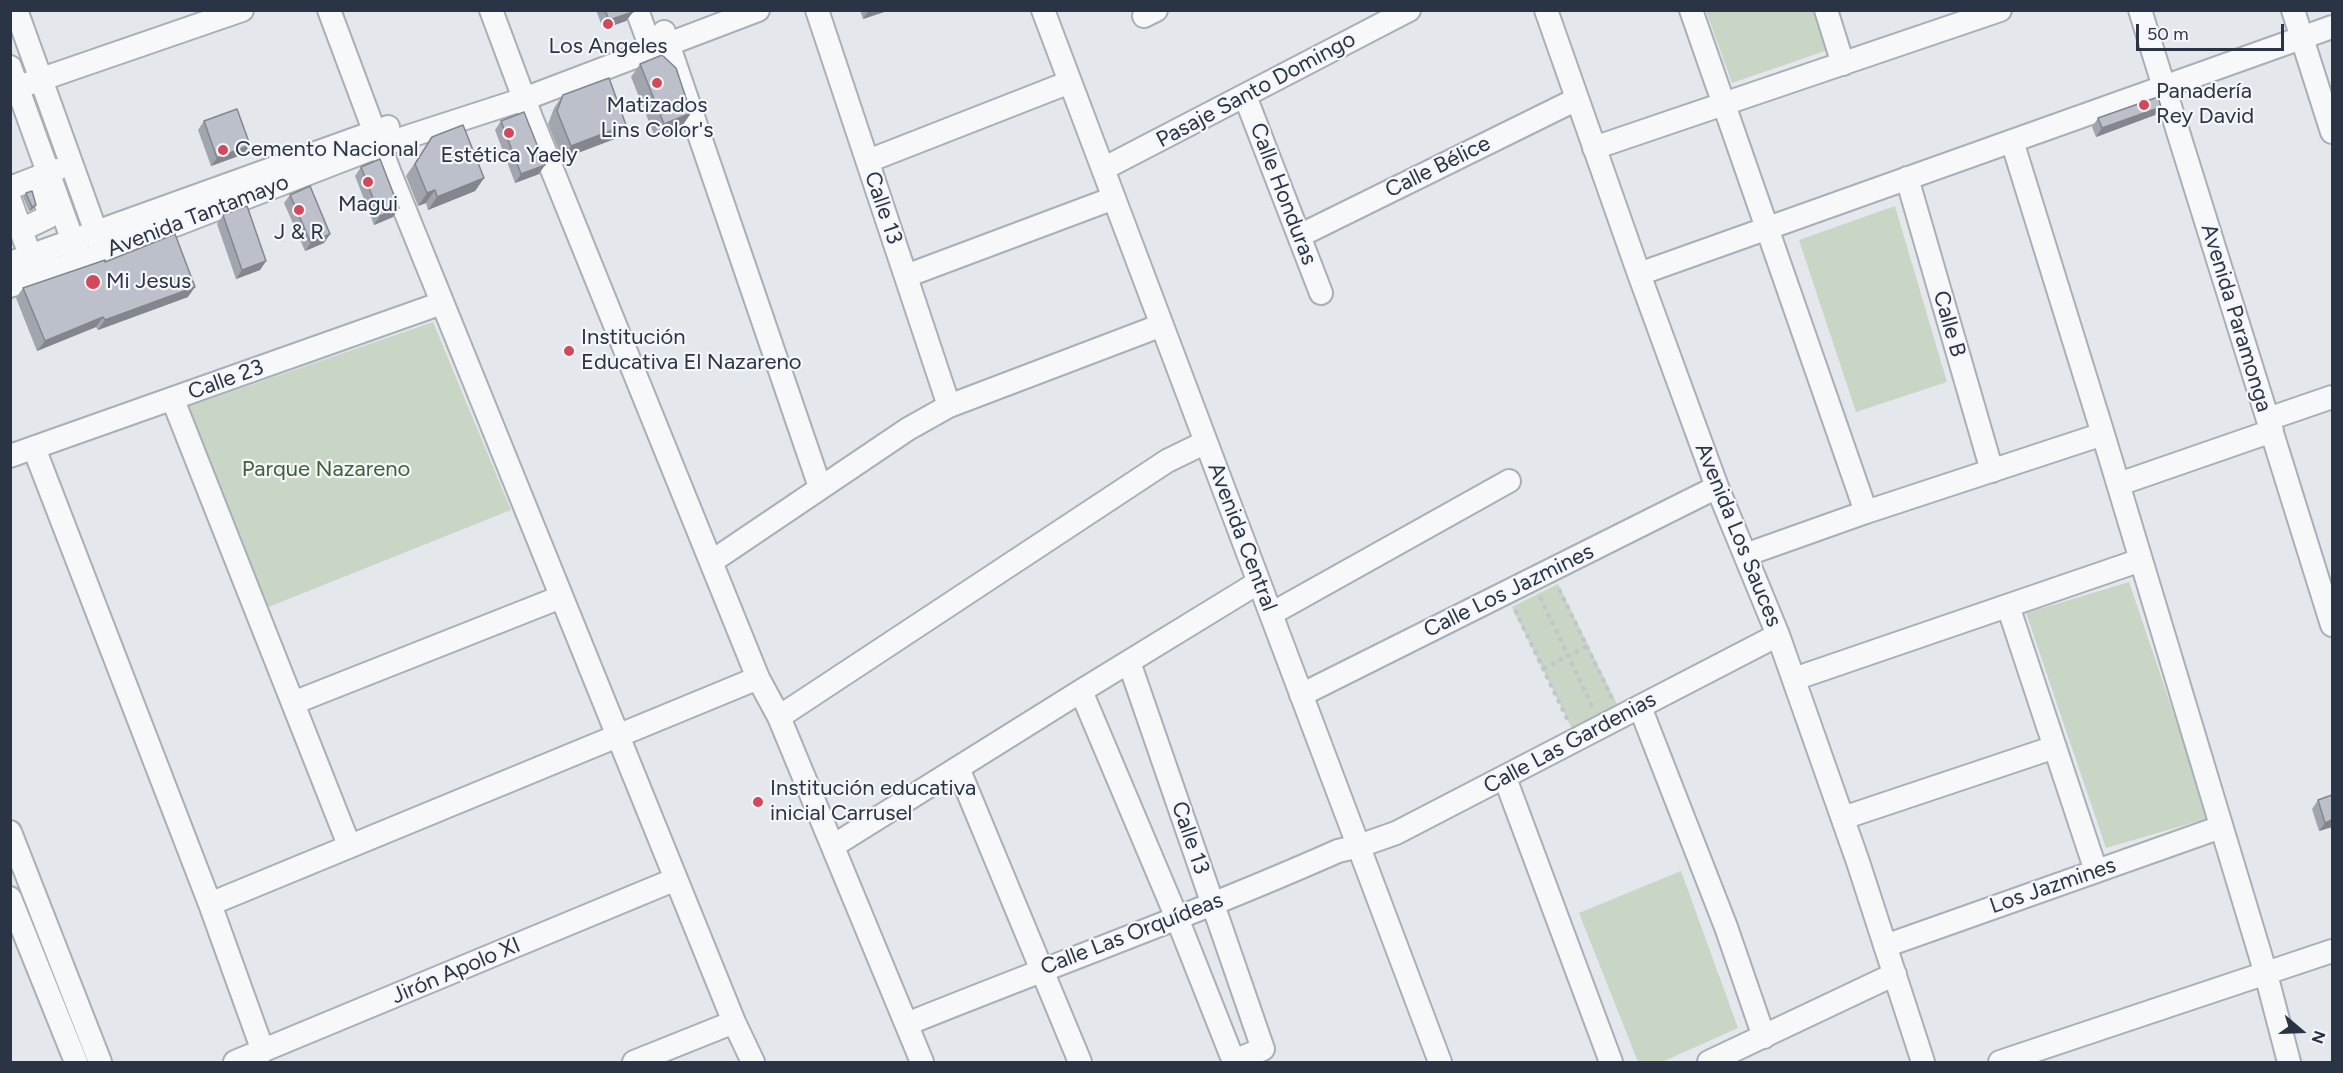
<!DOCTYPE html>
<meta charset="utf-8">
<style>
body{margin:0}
#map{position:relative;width:2343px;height:1073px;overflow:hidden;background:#e4e7ec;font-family:Figtree,sans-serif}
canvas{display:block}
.frame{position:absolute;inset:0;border:12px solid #2b3445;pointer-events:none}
.north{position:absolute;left:2271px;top:1001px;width:60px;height:60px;-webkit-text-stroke:4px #f4f6f9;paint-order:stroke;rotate:109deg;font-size:16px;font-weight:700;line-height:24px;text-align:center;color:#2b3445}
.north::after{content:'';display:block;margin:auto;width:21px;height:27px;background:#2b3445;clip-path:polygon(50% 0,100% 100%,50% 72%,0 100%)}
.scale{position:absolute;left:2136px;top:24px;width:148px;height:27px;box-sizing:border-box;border:3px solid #2b3445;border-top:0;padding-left:8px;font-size:18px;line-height:21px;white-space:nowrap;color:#2b3445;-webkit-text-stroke:4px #f4f6f9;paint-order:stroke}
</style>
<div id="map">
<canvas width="2343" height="1073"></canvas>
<div class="frame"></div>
<div class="north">N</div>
<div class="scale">50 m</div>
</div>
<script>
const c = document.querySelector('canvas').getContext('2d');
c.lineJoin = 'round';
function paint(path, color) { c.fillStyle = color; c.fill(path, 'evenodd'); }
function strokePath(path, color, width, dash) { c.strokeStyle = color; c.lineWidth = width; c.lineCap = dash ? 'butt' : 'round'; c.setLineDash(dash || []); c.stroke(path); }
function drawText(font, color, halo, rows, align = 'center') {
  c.font = font + ' Figtree,sans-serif'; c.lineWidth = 4.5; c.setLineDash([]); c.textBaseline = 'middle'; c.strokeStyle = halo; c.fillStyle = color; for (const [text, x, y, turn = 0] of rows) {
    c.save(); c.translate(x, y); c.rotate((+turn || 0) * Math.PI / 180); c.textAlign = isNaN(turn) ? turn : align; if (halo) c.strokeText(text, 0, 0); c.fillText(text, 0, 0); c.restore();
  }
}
paint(new Path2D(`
 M1706,11H1815L1828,50L1732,83Z
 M1895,206L1947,382L1856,412L1799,240Z
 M433,322L511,510L266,608L187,407Z
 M2129,582L2209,818L2106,848L2026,613Z
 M1558,584L1619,708L1573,731L1512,607Z
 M1681,871L1738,1028L1662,1062H1638L1579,913Z`), '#c9d6c5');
const minor = new Path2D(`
 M16,10L101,246
 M329,10L391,176L734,1022L753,1062
 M491,10L532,120L758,678L779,717L922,1062
 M637,10L652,51
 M817,10L949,406
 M1043,10L1440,1062
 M1546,10L1639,274L1717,487L1778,635L1858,862L1923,1062
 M1691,10L1866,512
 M1826,10L1843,64
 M2140,10L2332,625
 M2293,10L2332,132
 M1144,16L1156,10
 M664,32L820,487
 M10,67L78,255
 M10,90L242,10
 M1245,96L1321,293
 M2012,141L2103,434L2266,974L2289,1062
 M1594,148L2000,10
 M868,161L1070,82
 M1103,169L1409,10
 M1907,178L1992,471
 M10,188L56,170
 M10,200L26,244
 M21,230L48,217L49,213L41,189
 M1299,236L1577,99
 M10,263L388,127
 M1639,274L2332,27
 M906,276L1114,198
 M10,286L103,253L379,146L524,99L758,10
 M173,400L349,845
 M2268,419L2332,397
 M34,448L210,904L263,1051
 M10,456L442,303
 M2119,484L2272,431
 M1745,555L1866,512L2103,434
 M711,562L908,429L949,406L1162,325
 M2008,606L2096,871
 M1271,614L1509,481
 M1129,662L1263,1049L1234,1061
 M1794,679L2141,560
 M1081,691L1177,918L1234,1062
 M1301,695L1717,487
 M293,703L561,597
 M1640,707L1726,927L1764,1037
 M779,717L1167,461L1206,442
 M958,768L1080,1062
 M1505,778L1611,1062
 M1843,818L2055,747
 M10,832L100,1062
 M833,846L1081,691L1259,582
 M10,898L76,1062
 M210,904L758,678
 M1885,946L2221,827
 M907,1024C1050,966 1196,914 1338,851L1359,846L1396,833L1778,635
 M235,1062L676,879
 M634,1062L734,1022
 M1709,1062L1895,974
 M2000,1062L2332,951`);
strokePath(minor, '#a9aeb7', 26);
strokePath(new Path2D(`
 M1559,589L1612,698
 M1540,597L1594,710
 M1515,610L1569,723
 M1543,669L1587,646`), '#c2c5cb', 4, [4.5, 4.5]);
strokePath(minor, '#f7f8fa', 22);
paint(new Path2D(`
 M596,10H632L633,12L626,21L603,29Z
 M860,10H890L863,19Z
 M640,64L691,113L682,126L655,137L631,77Z
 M563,95L617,138L562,159L548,124L554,108Z
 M2161,107L2155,115L2096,137L2092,127L2098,118Z
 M204,121L244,154L211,166L198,130Z
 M501,121L539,174L515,183L495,130Z
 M432,137L484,178L475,191L428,210L426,203L418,206L406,176Z
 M361,167L393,217L374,225L355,176Z
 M26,193L33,209L29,211L23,197Z
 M290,195L330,234L324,243L305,251L284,203Z
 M223,215L266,261L260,270L236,279L217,224Z
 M105,262L188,297L98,330L96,327L37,351L16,298L23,288Z
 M2332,795V827L2319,831L2312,809L2318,800Z`), '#a1a5ae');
paint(new Path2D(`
 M869,10H890L863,19Z
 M633,12L626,21L603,29L609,20Z
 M2161,107L2155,115L2096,137L2102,128Z
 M691,113L682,126L655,137L664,124Z
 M626,125L617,138L562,159L571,146Z
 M250,145L244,154L211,166L217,158Z
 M545,165L539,174L515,183L521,174Z
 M484,178L475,191L428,210L437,197Z
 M435,190L426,203L418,206L427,193Z
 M36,205L33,209L29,211L32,207Z
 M399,208L393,217L374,225L380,216Z
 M330,234L324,243L305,251L311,243Z
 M266,261L260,270L236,279L242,270Z
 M195,287L188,297L98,330L105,320Z
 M103,317L96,327L37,351L45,341Z
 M2332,820V827L2319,831L2325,823Z`), '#83868d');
const building = new Path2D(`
 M605,10H632L633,12L609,20Z
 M662,55L676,68L691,113L664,124L640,64Z
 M609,78L626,125L571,146L557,111L563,95Z
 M2158,97L2161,107L2102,128L2098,118Z
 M237,109L250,145L217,158L204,121Z
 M524,112L545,165L521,174L501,121Z
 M463,125L484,178L437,197L435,190L427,193L415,164L432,137Z
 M380,159L399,208L380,216L361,167Z
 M310,186L330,234L311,243L290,195Z
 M32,191L36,205L32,207L26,193Z
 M247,206L266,261L242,270L223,215Z
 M175,234L195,287L105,320L103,317L45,341L23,288L105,260V262Z
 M2332,795V820L2325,823L2318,800Z`);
paint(building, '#bbc0ca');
strokePath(building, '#83868d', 1.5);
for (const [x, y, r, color] of [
 [608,24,6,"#d1495b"],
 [657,83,6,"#d1495b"],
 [2144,105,6,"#d1495b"],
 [509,133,6,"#d1495b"],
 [223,150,6,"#d1495b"],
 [368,182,6,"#d1495b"],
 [299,210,6,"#d1495b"],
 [93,282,8,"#d1495b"],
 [569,351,6,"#d1495b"],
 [758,802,6,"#d1495b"]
]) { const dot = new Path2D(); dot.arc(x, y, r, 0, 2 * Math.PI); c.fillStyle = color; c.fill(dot); strokePath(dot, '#f4f6f9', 2); }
drawText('22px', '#2b3445', '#f4f6f9', [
 ["Los Angeles",608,47],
 ["Panadería",2156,92,"left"],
 ["Rey David",2156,117,"left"],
 ["Matizados",657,106],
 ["Lins Color's",657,131],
 ["Cemento Nacional",235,150,"left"],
 ["Estética Yaely",509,156],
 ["Magui",368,205],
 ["J & R",299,233],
 ["Mi Jesus",106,282,"left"],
 ["Institución",581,338,"left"],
 ["Educativa El Nazareno",581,363,"left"],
 ["Institución educativa",770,789,"left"],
 ["inicial Carrusel",770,814,"left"]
]);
drawText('22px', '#2b3445', '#f4f6f9', [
 ["Pasaje Santo Domingo",1256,90,-28],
 ["Calle Bélice",1438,167,-26],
 ["Calle Honduras",1283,194,69],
 ["Calle 13",883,208,71],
 ["Avenida Tantamayo",198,216,-21],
 ["Avenida Paramonga",2236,318,73],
 ["Calle B",1949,324,74],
 ["Calle 23",226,380,-20],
 ["Avenida Los Sauces",1738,535,68],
 ["Avenida Central",1242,537,69],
 ["Calle Los Jazmines",1509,591,-26],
 ["Calle Las Gardenias",1570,743,-28],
 ["Calle 13",1190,838,71],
 ["Los Jazmines",2053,886,-19],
 ["Calle Las Orquídeas",1132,934,-21],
 ["Jirón Apolo XI",456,971,-23]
]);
drawText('22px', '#3f6138', '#f4f6f9', [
 ["Parque Nazareno",326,470]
]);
</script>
